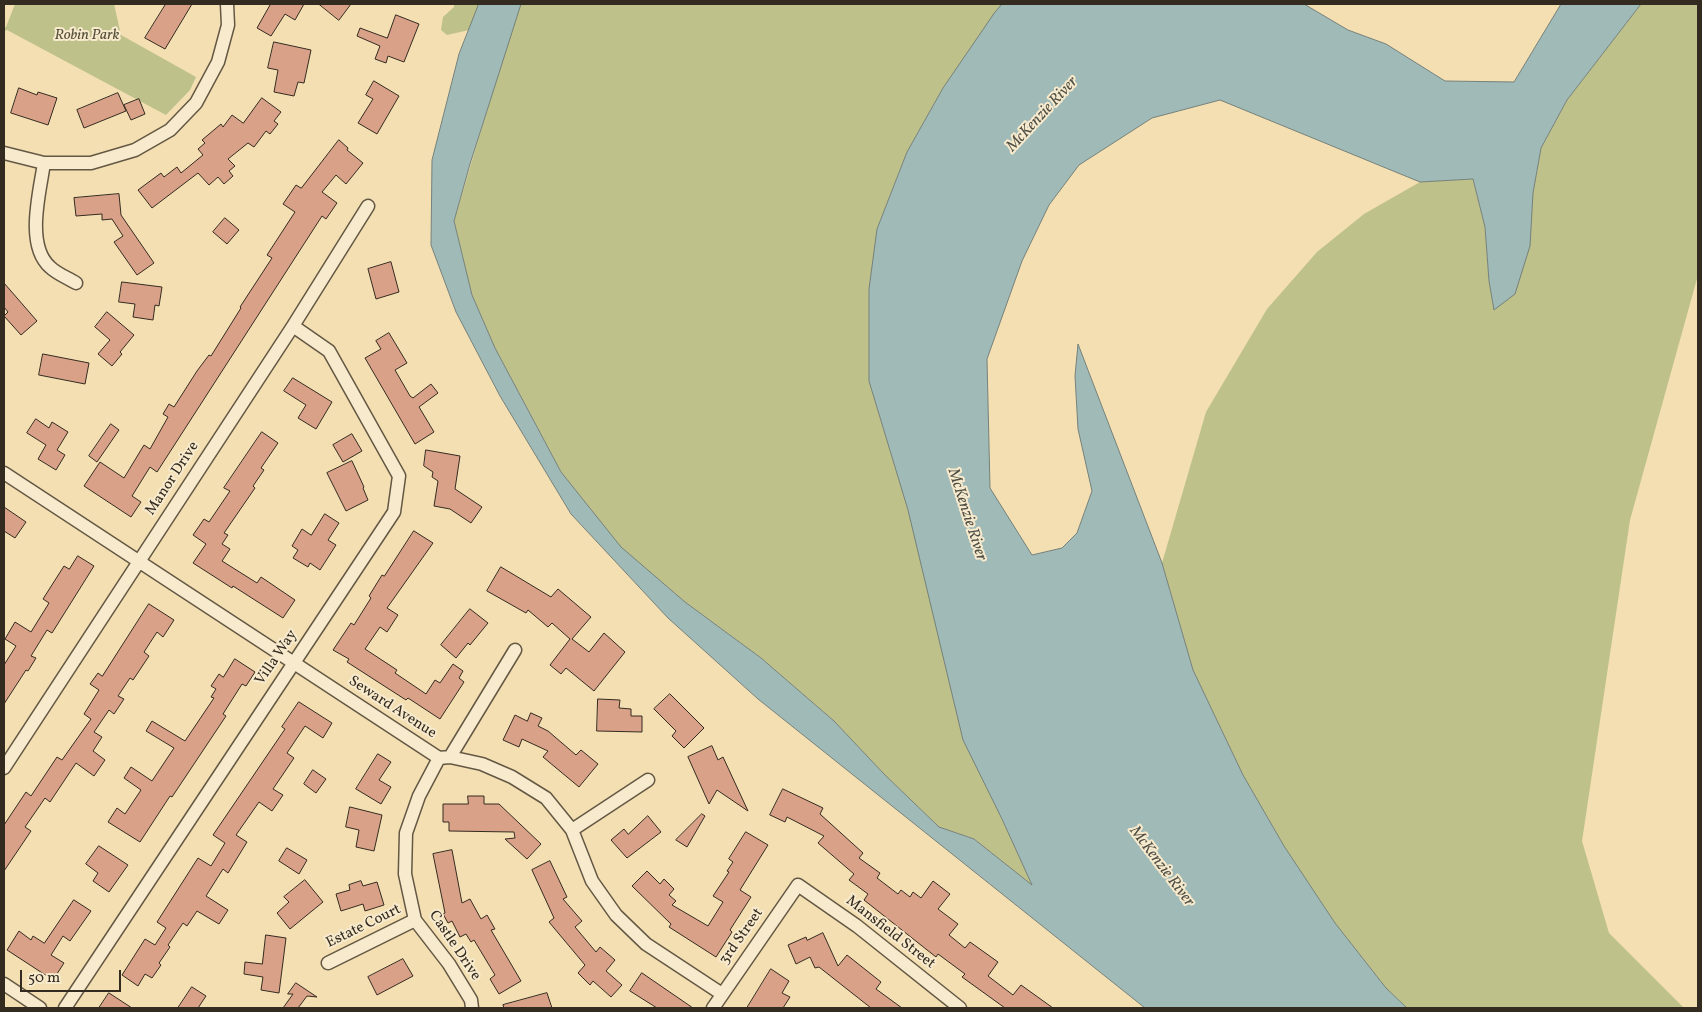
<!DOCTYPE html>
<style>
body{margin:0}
#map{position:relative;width:1702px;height:1012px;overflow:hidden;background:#f3dfb2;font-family:Vollkorn,serif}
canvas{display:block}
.frame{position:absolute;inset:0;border:5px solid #342b20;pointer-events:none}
.scale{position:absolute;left:20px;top:970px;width:101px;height:22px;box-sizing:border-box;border:2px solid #342b20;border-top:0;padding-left:6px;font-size:15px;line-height:18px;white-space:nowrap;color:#342b20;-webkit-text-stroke:4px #f7eacd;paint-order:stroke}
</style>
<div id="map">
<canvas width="1702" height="1012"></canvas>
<div class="frame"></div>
<div class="scale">50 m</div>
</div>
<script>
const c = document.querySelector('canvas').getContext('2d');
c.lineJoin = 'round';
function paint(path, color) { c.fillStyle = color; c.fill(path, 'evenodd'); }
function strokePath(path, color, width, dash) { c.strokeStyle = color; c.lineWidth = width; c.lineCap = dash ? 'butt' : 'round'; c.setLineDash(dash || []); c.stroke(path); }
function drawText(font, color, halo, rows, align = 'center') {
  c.font = font + ' Vollkorn,serif'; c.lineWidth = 4; c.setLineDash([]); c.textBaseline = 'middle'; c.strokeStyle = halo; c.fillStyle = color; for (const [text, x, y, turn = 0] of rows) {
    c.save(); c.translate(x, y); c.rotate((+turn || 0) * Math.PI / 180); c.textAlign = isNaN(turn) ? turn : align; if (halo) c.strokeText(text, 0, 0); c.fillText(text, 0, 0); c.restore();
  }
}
paint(new Path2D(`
 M15,4H114L121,35L196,77L190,90L166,115L7,30L4,31V28L6,27Z
 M454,4H483L469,30L447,35L441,30L443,17L454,7Z
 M521,4H1002L943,88L907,152L877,229L869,381L1002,819L1033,886L974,839L939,827L884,774L834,721L761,658L685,602L620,547L561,472L495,348L472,295L454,221L500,67Z
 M1641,4H1698V275L1630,520L1582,841L1609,933L1684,1008H1407L1386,988L1335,923L1284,846L1243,775L1193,670L1162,563L1206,412L1267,309L1317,252L1364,214L1420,182L1473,179L1485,227L1489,281L1495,310L1533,193L1541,148L1567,100Z`), '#bec18a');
const water = new Path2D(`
 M479,4H521L470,164L454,221L472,295L495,348L561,472L621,547L685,602L761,658L834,721L884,774L939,827L974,839L1032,885L1002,819L963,740L908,510L869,381V289L877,229L907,152L943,88L995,12L1002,4H1304L1348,30L1386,44L1445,81L1514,82L1561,4H1641L1567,100L1541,148L1533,193L1530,246L1515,294L1494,310L1489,281L1485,227L1473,179L1420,182L1220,100L1152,118L1079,165L1049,205L1022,261L987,359L990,488L1032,555L1062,548L1077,533L1092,491L1078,429L1075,376L1078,344L1162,563L1193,670L1243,775L1284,846L1335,923L1386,988L1407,1008H1145L758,699L668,618L571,514L500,396L456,312L431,245L432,160L459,54Z`);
paint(water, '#a0bab7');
strokePath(water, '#75817b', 1);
const building = new Path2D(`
 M166,4H192L165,49L145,38Z
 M268,4H304L295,20L285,14L271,36L257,28L270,5Z
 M319,4H351L339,20Z
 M396,15L419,24L404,62L388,56L386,63L375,59L380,46L357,36L360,28L387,38Z
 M274,42L311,50L304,83L298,82L294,96L274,92L278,70L268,68Z
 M374,81L399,96L377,134L358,123L373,99L366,95Z
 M19,88L37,95L38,92L57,98L48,125L11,113Z
 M118,93L126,111L84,128L77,110Z
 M262,98L281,112L274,121L278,124L270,134L266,131L254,147L248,143L228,159L235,166L229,171L233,176L224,184L218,177L209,185L198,173L152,208L138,190L161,173L164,177L177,167L181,173L203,155L198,149L205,143L202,140L221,124L223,127L232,115L243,123Z
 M139,99L145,114L131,120L124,105Z
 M339,140L348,148L347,150L363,163L346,184L336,175L322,192L337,203L326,219L322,216L157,472L150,467L132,496L141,502L131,517L84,486L100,462L124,478L144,445L150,449L168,417L163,414L169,404L174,407L197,371L209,355L211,356L241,308L240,307L272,258L267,255L295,212L283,204L296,185L301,188Z
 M119,194L121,215L154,263L137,275L114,242L123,236L112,219L102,220V214L76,216L74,198Z
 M225,218L239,230L227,244L213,232Z
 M391,262L399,292L376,299L368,269Z
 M122,282L162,287L159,306L155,305L153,320L133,317L135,304L119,302Z
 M4,283L37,321L21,335L4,316L8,312L4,307Z
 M107,312L134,335L120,352L122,354L112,366L98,354L110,340L95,327Z
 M389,333L407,363L395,370L410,396L413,398L431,384L438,393L419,407L434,432L415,444L365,358L381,349L376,341Z
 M43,354L89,363L85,384L39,375Z
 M293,378L332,402L316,429L298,418L306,405L284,391Z
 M36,419L49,428L52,422L68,432L57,450L65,455L56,470L38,459L46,445L27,433Z
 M111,424L119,430L97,462L89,456Z
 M262,432L278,443L261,468L264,470L253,486L255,488L224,533L228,535L222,544L230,549L222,561L257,583L261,577L295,600L283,618L233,586L232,588L193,563L206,544L193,535L204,519L209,522L230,491L224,488Z
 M352,434L362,451L343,462L333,445Z
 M426,450L460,456L455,489L482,507L471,523L450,509L434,506L438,481L432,477L433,472L424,466Z
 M352,461L364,487L363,488L368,500L346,511L327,473Z
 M4,507L26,522L15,538L4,531Z
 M325,514L339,523L328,540L336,545L320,570L310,563L308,567L293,558L298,550L292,546L302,529L311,535Z
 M414,531L433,543L387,608L398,615L387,632L380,627L365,649L397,670L395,673L426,694L435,680L440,683L453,664L463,671L459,678L464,682L440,719L408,698L406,700L347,662L349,659L333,650L351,623L354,625L371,598L369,596L382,575L384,576Z
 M78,556L94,566L52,633L47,630L31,656L36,658L28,671L26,670L4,704V665L16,646L5,639L15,622L31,632L49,603L43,599L64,566L69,569Z
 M501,567L551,597L558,589L591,617L572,639L589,652L604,633L625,652L594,691L566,668L561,674L550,665L570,639L552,623L548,627L528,610L526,613L487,591Z
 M149,604L174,620L163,637L157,632L144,652L149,656L133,680L130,678L118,696L124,699L114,714L109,710L94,732L102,737L93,751L105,760L94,776L76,763L50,802L45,798L25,827L31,831L4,871V825L26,792L31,796L57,757L62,760L91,719L84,714L99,690L90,684L98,673L102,676Z
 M470,609L488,623L470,645L468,643L456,658L441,645Z
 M235,659L255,672L246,686L242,684L223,714L226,716L172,797L170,796L140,842L108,822L117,808L125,814L141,790L124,778L131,767L152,781L174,748L146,731L152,721L185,741L214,698L211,697L216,689L211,686L219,674L223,677Z
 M670,694L704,728L684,748L672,736L676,731L654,709Z
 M598,699L620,700L619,708L631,709V716H642V732L597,731Z
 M299,702L332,723L323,738L305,726L287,753L294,758L273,789L283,795L272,811L259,802L236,835L247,842L228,873L223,869L206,896L228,910L219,924L197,911L187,926L183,923L168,945L170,947L159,963L161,965L152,978L145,974L138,986L122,975L145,939L155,945L166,928L157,922L198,858L211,866L225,843L213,835L285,729L282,727Z
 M531,713L542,718L538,726L548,731L576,755L581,750L598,764L579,787L543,757L548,751L522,739L519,747L503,740L515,715L527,721Z
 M712,746L718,760L723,757L748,811L717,790L709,804L688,757Z
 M378,754L391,762L379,780L391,787L381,804L356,789Z
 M313,770L326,779L316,793L304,784Z
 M783,789L823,808L820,814L863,853L859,858L880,873L877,878L898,894L901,890L910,897L913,892L921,898L933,881L950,894L938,909L958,924L949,935L965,948L970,942L998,962L988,976L1013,995L1021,985L1053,1008H1005L962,977L965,974L938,954L936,957L864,900L868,894L849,880L854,874L818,843L824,836L787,817L785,822L770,815Z
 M468,796H484V804H499L541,844L527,859L505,839L515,838L514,832L449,831V822H443V804H468Z
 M350,807L382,815L374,851L356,847L359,830L346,827Z
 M702,814L705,816L687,847L676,840Z
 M648,816L661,832L627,858L611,840L624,829L628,834Z
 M746,832L768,845L740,890L751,897L730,930L732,932L716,957L669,927L671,924L632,886L647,871L660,884L664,879L674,889L669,895L676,901L672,905L708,926L723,902L713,896L729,872L727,871L733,862L729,859Z
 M99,846L128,865L109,892L93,881L98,873L86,864Z
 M287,848L307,860L299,874L279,861Z
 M452,850L462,903L470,899L481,919L487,915L495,929L491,930L521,981L499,994L490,979L495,975L474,940L471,942L466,934L460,937L452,921L448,923L443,914L445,913L433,854Z
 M550,861L567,897L563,899L582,921L575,927L596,952L600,947L615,960L606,971L622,985L611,997L593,981L590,985L578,973L585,965L549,922L554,918L532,870Z
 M305,880L323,902L290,929L277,913L289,902L284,897Z
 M361,881L363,886L377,882L384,905L365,911L363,904L341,911L336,894L350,890L349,885Z
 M74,900L91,911L70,941L63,936L51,955L64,963L53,980L7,950L19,931L31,940L33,936L44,943Z
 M823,933L838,966L847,955L881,982L876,989L902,1008H871L819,967L815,968L810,957L796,964L788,945L806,937L807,940Z
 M266,935L286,938L279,993L261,990L263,977L244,974L245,962L262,964Z
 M403,959L413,976L377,995L368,977Z
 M771,969L789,981L782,993L790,997L783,1008H747Z
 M642,973L693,1008H657L630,991Z
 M296,983L317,997L307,996L298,1008H283L293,994H288Z
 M192,987L206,996L198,1008H178Z
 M109,993L132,1008H99Z
 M547,993L552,1008H504L503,1005Z`);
paint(building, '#daa189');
strokePath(building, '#342b20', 1);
const street = new Path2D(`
 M4,153L44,163H91L135,150L170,130L196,103L218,62L228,25L227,4
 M44,163C40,191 25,245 50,267C57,274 68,278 76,283
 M4,473L439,758L450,757L482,764L512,777L546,798L572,830L592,881L616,915L646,944L722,994
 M450,757L515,650
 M439,758L419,796L406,833L405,874L415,920L449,964L471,1000L472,1008
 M4,768L293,326L368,206
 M572,830L648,780
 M328,963L415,920
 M4,984L40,1008
 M65,1008L394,512L399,476L329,351L293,326
 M713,1008L798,885L857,926L960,1008`);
strokePath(street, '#645844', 15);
strokePath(street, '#f7eacd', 12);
drawText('italic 15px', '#56503a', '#f7eacd', [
 ["Robin Park",87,36]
]);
drawText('15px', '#342b20', '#f7eacd', [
 ["Manor Drive",173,479,-57],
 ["Villa Way",277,658,-56],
 ["Seward Avenue",392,708,33],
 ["Estate Court",364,927,-26],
 ["Mansfield Street",890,933,38],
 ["3rd Street",742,937,-55],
 ["Castle Drive",454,946,56]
]);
drawText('italic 16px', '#4f4f46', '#f7eacd', [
 ["McKenzie River",1043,115,-47],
 ["McKenzie River",966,515,72],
 ["McKenzie River",1161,867,53]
]);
</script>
